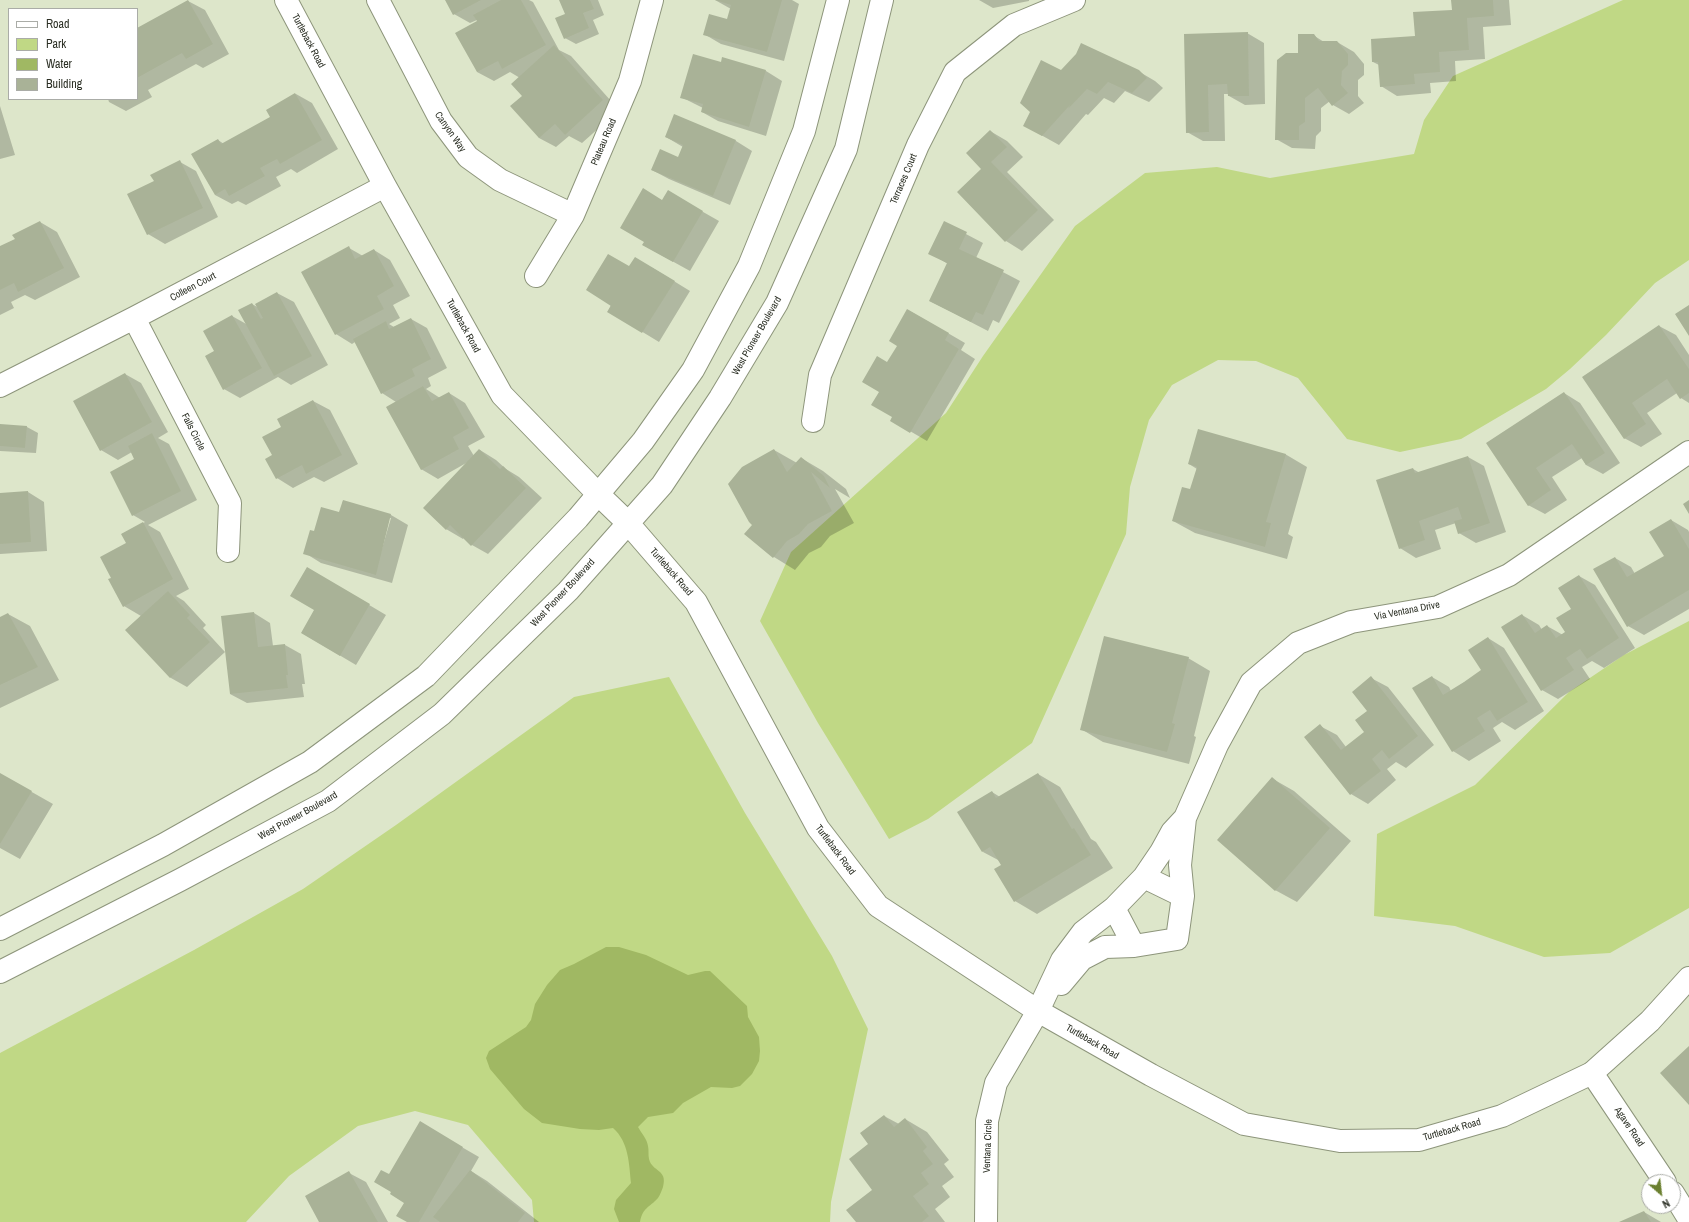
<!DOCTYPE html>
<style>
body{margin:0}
#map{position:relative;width:1689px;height:1222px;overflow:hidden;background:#dde6ca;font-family:"Archivo Narrow",sans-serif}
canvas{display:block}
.legend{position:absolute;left:8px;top:8px;width:130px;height:92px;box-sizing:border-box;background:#fff;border:1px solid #aaaca7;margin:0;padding:5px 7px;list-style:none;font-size:12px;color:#2b2f24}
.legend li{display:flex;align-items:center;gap:8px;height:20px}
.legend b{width:20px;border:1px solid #aaaca7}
.north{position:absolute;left:1641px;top:1174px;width:40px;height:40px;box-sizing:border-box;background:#fff;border:1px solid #aaaca7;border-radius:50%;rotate:152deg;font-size:11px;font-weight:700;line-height:16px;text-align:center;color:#2b2f24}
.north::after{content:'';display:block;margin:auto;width:14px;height:18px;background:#6b8030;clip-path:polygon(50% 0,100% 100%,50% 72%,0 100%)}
</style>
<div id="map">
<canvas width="1689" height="1222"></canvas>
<ul class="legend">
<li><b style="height:5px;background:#fff"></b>Road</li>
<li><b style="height:11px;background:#c0d885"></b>Park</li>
<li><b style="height:11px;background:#a0b863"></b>Water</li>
<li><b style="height:11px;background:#a9b297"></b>Building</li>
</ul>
<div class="north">N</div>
</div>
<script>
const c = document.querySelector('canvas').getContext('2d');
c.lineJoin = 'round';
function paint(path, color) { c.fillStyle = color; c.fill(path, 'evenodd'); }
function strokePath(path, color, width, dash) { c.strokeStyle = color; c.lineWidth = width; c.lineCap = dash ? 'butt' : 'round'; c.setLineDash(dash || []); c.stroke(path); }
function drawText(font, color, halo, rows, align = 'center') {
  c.font = font + ' "Archivo Narrow",sans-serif'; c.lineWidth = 3.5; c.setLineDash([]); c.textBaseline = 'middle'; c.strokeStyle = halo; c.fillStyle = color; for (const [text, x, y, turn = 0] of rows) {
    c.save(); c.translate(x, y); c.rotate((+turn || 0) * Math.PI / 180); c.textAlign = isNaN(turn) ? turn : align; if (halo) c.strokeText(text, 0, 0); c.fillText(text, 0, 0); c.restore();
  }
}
paint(new Path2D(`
 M1623,0H1689V260L1655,283L1606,335L1570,369L1546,389L1461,439L1400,452L1347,439L1298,378L1256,361L1218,360L1172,385L1149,420L1130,487L1126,534L1032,743L928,819L889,839L818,723L760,621L791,552L946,413L983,356L1075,226L1145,173L1217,167L1270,178L1414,154L1424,120L1453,76Z
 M1689,621V908L1610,953L1544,957L1455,926L1374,916L1377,834L1475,785L1569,692L1624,655Z
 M669,677L745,813L832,956L868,1029L831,1202L830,1222H534L532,1200L468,1125L415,1111L358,1126L289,1176L246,1222H0V1053L194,950L303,889L396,825L574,697Z`), '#c0d885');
paint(new Path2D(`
 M606,947H619L646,955L688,975L705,971H710L747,1006L748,1017L759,1037L760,1051L759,1061L752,1074L740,1086L732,1088L711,1087L683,1103L673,1113L648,1117L638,1127C642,1134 647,1139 648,1146C649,1150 648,1155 649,1159C652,1172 668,1169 663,1187C662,1190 660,1195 658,1198C649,1208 643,1207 640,1222H619L614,1209L616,1200L631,1183C629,1164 629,1142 613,1128L599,1130L580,1129L542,1123L524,1109L490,1069L486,1058L489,1051L526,1027L531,1020L535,1004L547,985L560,970L574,964Z`), '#a0b863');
paint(new Path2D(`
 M447,0H529L533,2L559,50L571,56L619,110L582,143L569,136L556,147L539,138L523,96L520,78L510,72L494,81L477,72L478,22L477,20L470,23L454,14Z
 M560,0H598L604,15L593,20L599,34L576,44L565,38L567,14Z
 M715,0H792L799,4L784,61L721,44L704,34L728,20L731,9Z
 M979,0H1029V1L993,8Z
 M1452,0H1509L1511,25L1483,27L1485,59L1455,61L1456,81L1430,83L1431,93L1397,96L1381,86L1379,65L1373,62L1416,37L1453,10Z
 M188,1L205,10L229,54L203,68L196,64L148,90L152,97L126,111L109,102L108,99H137V29Z
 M1247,33L1264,43L1265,104L1245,105L1229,96L1228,94H1224L1225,141H1203L1187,132L1185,35Z
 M1313,35L1324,42H1337L1354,52L1364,64V75L1358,80V96L1364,103L1349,114L1333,105L1330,101L1321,108V131L1316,136L1315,149L1292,148L1276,139L1299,54Z
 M723,58L766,71L782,81L766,136L718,121L702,112L703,108L681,97L722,64Z
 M1061,71H1138L1155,81L1163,88L1149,102L1125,91L1114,103L1104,98L1088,115L1086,114L1059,145L1041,135Z
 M296,94L312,103L338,149L297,173L291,169L276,177L281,186L246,205L238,201L232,204L215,195L218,140L224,144L271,117L267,110Z
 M0,106L15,155L0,159Z
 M675,116L736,141L752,151L730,205L669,179L652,170L679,158L683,147L666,137Z
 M990,131L1007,141L1023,157L1007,172L1054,220L1022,251L1006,241L958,192L983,169Z
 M180,162L196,171L218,217L165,244L148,234L155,182Z
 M668,192L719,221L690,271L643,245Z
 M40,222L57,232L80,277L35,300L25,295L11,302L14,308L0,315V247L16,239Z
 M945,223L983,243L976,258L1020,281L999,323L993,320L988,331L930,301L948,264L930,253Z
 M349,248L363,256L374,250L390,260L410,296L393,305L400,318L389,324L394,327L411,319L427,328L447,368L428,378L431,386L426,389L440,398L449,393L465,403L485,437L468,446L474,456L480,450L496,460L506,469L519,477L542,498L488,554L472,545L464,537L463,539L446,529L468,462L438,479L421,469L396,402L382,393L355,342L352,344L336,334Z
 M629,267H651L690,291L659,342L608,311Z
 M277,293L294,302L328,365L291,385L278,377L240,398L224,389L215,351L232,316L248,325L252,304L259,308Z
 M908,310L965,343L961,350L975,359L927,441L891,420L893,416L880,392L898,345Z
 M1659,326L1676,335L1689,355V403L1681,398L1677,393L1647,413L1662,434L1641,447L1624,438L1583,377Z
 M125,374L141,383L168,432L158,438L169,444L197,500L148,525L160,532L189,589L176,596L184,601L206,625L203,628L225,652L187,687L171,678L127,630L141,616L124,606L112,578L127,543L122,534L145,522L133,515L136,459L132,452L118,460L101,450Z
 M1564,393L1580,403L1620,463L1603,474L1586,465L1582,458L1552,477L1567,500L1545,514L1528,505L1488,444Z
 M313,401L330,410L358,464L324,482L314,477L293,488L277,478L273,456L282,427Z
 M0,425L27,427L38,433L36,453L0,451Z
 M774,450L797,463L801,458L823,471L846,489L850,498L835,489L854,523L830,536L821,547L809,553L795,570L774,557L754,525Z
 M1285,454L1307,467L1288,534L1293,537L1287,559L1195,533L1173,521L1191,491L1197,469L1189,464Z
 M1468,457L1484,466L1506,532L1476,543L1459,533L1456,523L1435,530L1441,549L1416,558L1400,548L1413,469L1420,473Z
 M28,492L44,502L47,551L0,554V494Z
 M343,501L391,515L408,525L392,583L321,563L305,553L315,532L340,513ZM389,518H391L381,552Z
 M1671,520L1688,530L1689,532V609L1644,635L1628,626L1615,558L1631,567L1635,574L1665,556Z
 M307,568L386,615L356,665L302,633L316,610Z
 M1579,576L1595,585L1635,648L1604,668L1592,661L1582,667L1590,679L1558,699L1542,690L1522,615L1539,625L1542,630L1547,626L1563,635L1567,633Z
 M254,613L270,623L273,646L285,645L301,654L305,684H302L304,697L247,703L230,694Z
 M8,614L30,626L59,680L0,708V618Z
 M1488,638L1504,648L1544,711L1515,730L1502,722L1493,728L1501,741L1469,761L1453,751L1432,677L1449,687L1451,691L1482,671Z
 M1188,658L1210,671L1194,736L1196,737L1189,764L1103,742L1081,729Z
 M1371,678L1388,687L1434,745L1406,768L1396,762L1387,769L1396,780L1368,804L1351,794L1320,726L1337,735L1346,747L1366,732Z
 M0,774L53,804L20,859L0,848Z
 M1038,774L1060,787L1091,839L1096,842L1113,868L1037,914L1015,901L1000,861L983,852L992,792L1000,797Z
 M1273,779L1294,791L1351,841L1297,902L1275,890Z
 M884,1116L899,1124L905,1119L927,1132L949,1160L944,1164L954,1177L942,1186L950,1197L935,1209L945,1222H858L874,1190L870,1144Z
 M420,1123L479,1157L471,1171L487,1181L539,1222H409L405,1202L393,1192L389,1176Z
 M349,1173L366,1182L388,1222H321Z
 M1644,1212L1661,1222H1621Z`), '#0003');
paint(new Path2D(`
 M188,0L213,44L186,59L182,53L137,78V28Z
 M445,0H481L453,15Z
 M501,0H521L546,45L502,69L498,61L477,72L455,33L477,21L473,15Z
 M559,0H590L594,9L583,13L589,28L564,39L555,18L565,14Z
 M715,0H782L767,52L703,35L709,14L727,19L731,5Z
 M1451,0H1493L1494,16L1467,18L1469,50L1439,52L1440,72L1414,74L1415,84L1380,87L1378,62H1372L1371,39L1415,36L1413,12L1452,10Z
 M1248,32L1249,96H1228L1227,84L1208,85L1209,132L1186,133L1184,34Z
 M1298,34H1314L1319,41H1337L1348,54V65L1342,71L1341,85L1348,93L1332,106L1318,88L1305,98V122L1299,126V140H1275L1277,60L1286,53H1298Z
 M1081,43L1139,70L1147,78L1132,93L1108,82L1097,94L1087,89L1068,109L1070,105L1042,136L1023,126L1030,112L1020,103L1041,60L1061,70L1076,54Z
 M554,45L603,100L565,135L555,124L539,138L510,106L522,96L511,84Z
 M693,54L721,62L722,57L766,70L749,127L701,112L703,104L680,98Z
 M295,93L322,140L280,164L277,159L260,168L265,176L229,196L225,189L215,195L191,154L218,139L221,144L270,117L266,110Z
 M674,114L736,140L713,196L651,170L660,149L678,157L683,145L665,137Z
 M990,130L1007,147L991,162L1038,210L1005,242L957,192L981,169L966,153Z
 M180,160L203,208L147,235L127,194L154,181L150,175Z
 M643,188L662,200L668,190L703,211L673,262L642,245L644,242L620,228Z
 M40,221L64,268L18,292L14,283L0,290V246L15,239L12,235Z
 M944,221L967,232L959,249L1004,270L983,315L976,312L971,322L929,301L947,263L928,254Z
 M349,246L355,259L374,249L394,286L377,296L384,309L335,335L301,272Z
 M608,254L629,266L635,257L675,281L642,333L607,312L611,306L586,290Z
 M277,292L312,356L274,376L238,310L252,303L261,319L263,318L255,304Z
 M1689,305V336L1675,314Z
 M907,309L949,333L945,340L959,349L910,433L890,421L892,417L871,405L879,392L862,382L877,356L887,362L897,346L889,341Z
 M232,315L262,368L223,390L205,356L214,351L203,331Z
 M411,318L431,359L412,369L415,376L381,394L353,339L386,321L389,329Z
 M1659,325L1689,369V393L1680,399L1667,379L1632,403L1646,424L1624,439L1582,377Z
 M125,373L152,422L100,451L73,401Z
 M423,386L432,401L449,392L469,428L453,437L459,449L421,470L386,407Z
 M1564,392L1605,453L1586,465L1572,444L1536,468L1551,490L1528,506L1486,443Z
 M313,400L342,455L306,474L302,465L276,479L265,459L272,455L262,437L281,427L277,419Z
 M0,424L27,426L25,448L0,446Z
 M1198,429L1286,454L1266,522L1271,523L1265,547L1172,521L1182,487L1190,489L1197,467L1188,464Z
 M152,433L181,491L132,516L110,472L134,459L128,446Z
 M479,449L500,469L503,466L526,488L471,546L450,525L446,530L423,508Z
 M774,449L787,472L801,457L824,476L830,488L811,472L832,511L808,524L799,534L787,541L773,558L744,534L752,525L749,522L728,484L742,467Z
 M1468,456L1490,523L1458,534L1454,521L1462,519L1458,507L1419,521L1425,540L1399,549L1376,480L1413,468L1415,473Z
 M28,491L31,542L0,544V493Z
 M343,500L391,514L376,575L303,554L310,530L314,531L321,507L339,512Z
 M1689,500V514L1683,504Z
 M1671,519L1689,549V590L1627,627L1593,569L1615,557L1627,577L1664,556L1649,532Z
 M143,522L173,579L123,607L108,579L111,578L100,557L126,543L121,534Z
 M307,567L370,604L340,656L301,633L314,610L290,596Z
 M1579,575L1619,638L1587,659L1580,649L1566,658L1574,670L1541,691L1501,627L1522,614L1535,633L1547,625L1556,638L1565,632L1556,618L1571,609L1558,588Z
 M168,591L190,615L187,618L210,642L170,678L125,630Z
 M254,612L258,647L285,644L288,675H286L288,688L230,694L221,616Z
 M8,613L38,667L0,685V617Z
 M1104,636L1189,657L1172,723L1175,724L1167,752L1080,730Z
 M1488,637L1528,702L1497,721L1490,710L1477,718L1485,731L1452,752L1412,688L1432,676L1443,695L1464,682L1481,670L1468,650Z
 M1371,676L1418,736L1389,759L1382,750L1372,759L1381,771L1350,795L1304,737L1320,724L1341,750L1364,732L1355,720L1367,711L1352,692Z
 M0,773L32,791L0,844Z
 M1038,773L1072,829L1074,828L1091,855L1014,902L994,869L1001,865L990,847L982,852L957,812L992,791L996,798Z
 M1272,777L1330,828L1275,891L1217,840Z
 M1689,1046V1105L1660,1073Z
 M884,1115L894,1127L905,1118L927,1147L923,1151L933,1164L921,1173L929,1184L913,1196L929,1216L922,1222H856L846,1210L872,1190L849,1159L868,1144L860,1133Z
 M420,1121L463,1147L419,1222H407L396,1216L404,1203L390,1194L391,1192L374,1182L381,1170L389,1174Z
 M470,1170L525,1213L518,1222H440L433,1217Z
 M349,1171L378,1222H319L305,1196Z
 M1644,1211L1651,1222H1619Z`), '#a9b297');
const minor = new Path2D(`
 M286,0L385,186L502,395L599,495
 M378,0L441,121L468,157L500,180L573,215
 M536,276L573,215L630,81L652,0
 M134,318L230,503L228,551
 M0,386L134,318L385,186
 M813,421L820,375L918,145L955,72L1014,25L1074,0
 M1144,877L1161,852L1172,832L1185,818
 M1183,896L1180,865L1185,818L1217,745L1251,683L1298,643L1351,622L1438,607L1509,575L1689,452
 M1061,984L1082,959L1105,947L1134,946L1177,939L1183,896L1144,877L1114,908L1134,946
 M1592,1073L1665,1182
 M1673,1193L1689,1219
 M986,1222L987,1121L996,1083L1038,1011L1062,960L1083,932L1114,908`);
const major = new Path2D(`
 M599,495L627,522L696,602L818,828L878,906L1038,1011L1151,1075L1244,1124L1340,1141L1419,1140L1502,1116L1592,1073L1650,1021L1689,978
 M0,929L163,845L310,762L426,676L578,518L643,441L693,370L749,266L804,131L838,0
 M0,972L180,880L328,801L442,714L568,591L662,485L720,398L777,303L846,149L882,0`);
strokePath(minor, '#8d957b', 24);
strokePath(major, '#8d957b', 24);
strokePath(minor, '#fff', 22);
strokePath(major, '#fff', 22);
drawText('10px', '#2b2f24', '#fff', [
 ["Turtleback Road",308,41,62],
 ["Canyon Way",450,132,55],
 ["Plateau Road",604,142,-67],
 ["Terraces Court",904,179,-67],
 ["Colleen Court",193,287,-28],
 ["Turtleback Road",463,326,61],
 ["West Pioneer Boulevard",757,336,-60],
 ["Falls Circle",193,432,63],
 ["Turtleback Road",671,572,49],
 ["West Pioneer Boulevard",563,593,-47],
 ["Via Ventana Drive",1407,611,-11],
 ["West Pioneer Boulevard",298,816,-29],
 ["Turtleback Road",835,850,53],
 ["Turtleback Road",1092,1042,30],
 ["Agave Road",1629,1127,56],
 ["Turtleback Road",1452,1130,-16],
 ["Ventana Circle",988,1146,-88]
]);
</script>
